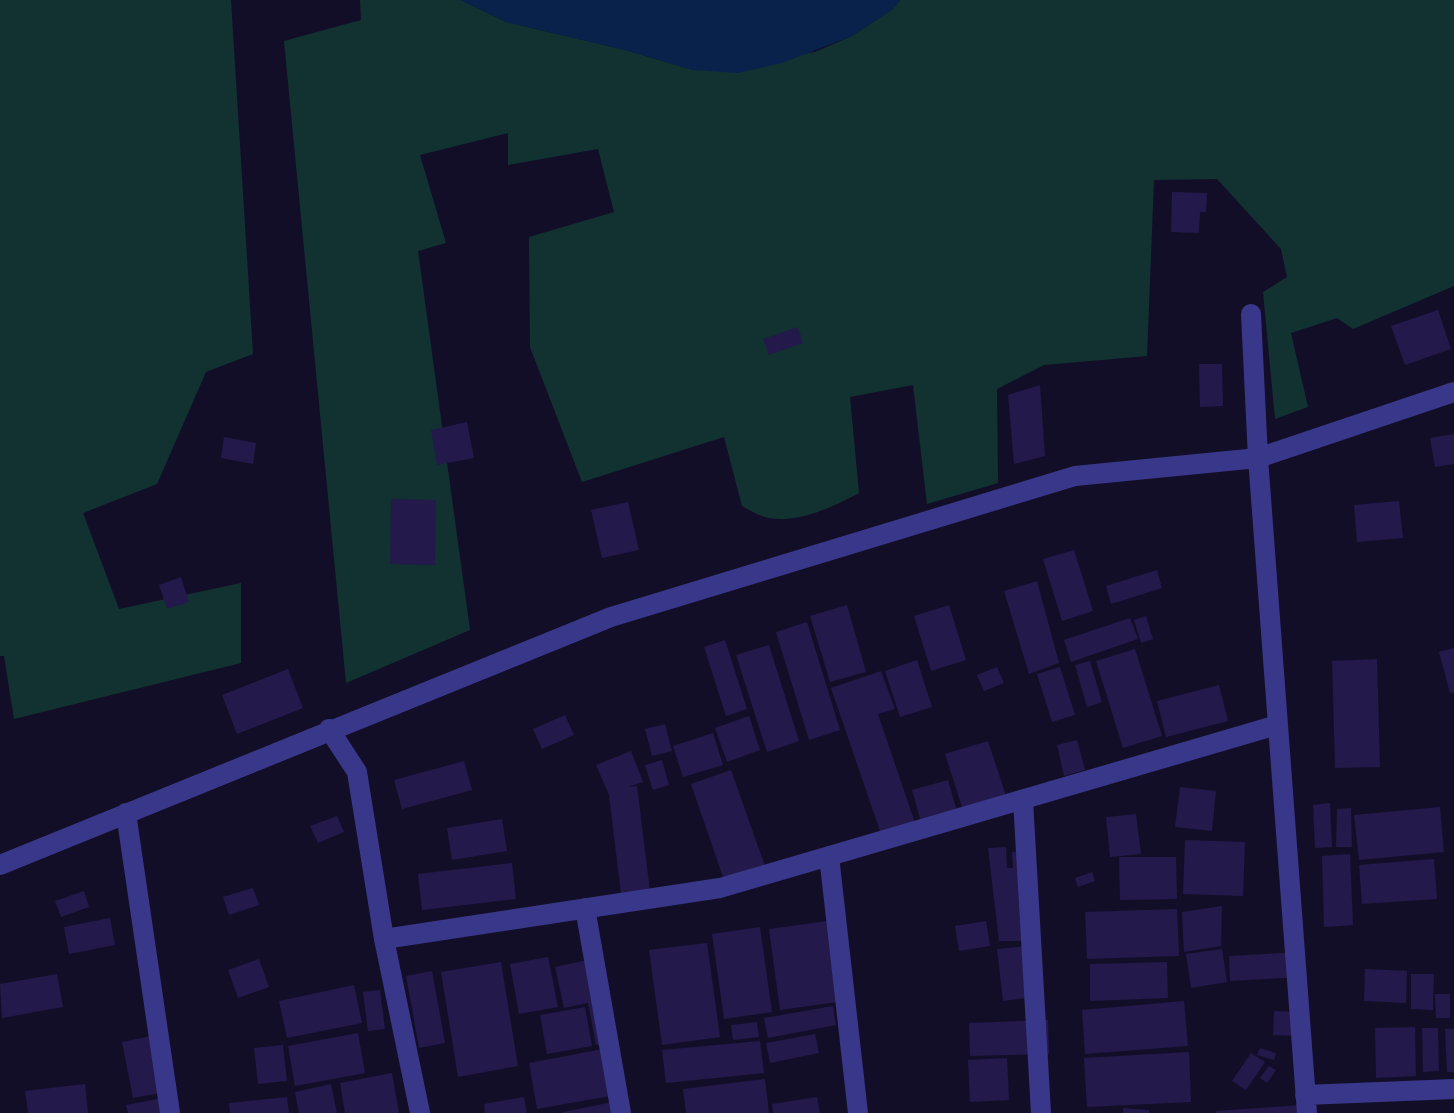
<!DOCTYPE html>
<style>
body{margin:0}
canvas{display:block;background:#120e28}
</style>
<canvas width="1454" height="1113"></canvas>
<script>
const c = document.querySelector('canvas').getContext('2d');
c.lineJoin = 'round';
function paint(path, color) { c.fillStyle = color; c.fill(path, 'evenodd'); }
function strokePath(path, color, width, dash) { c.strokeStyle = color; c.lineWidth = width; c.lineCap = dash ? 'butt' : 'round'; c.setLineDash(dash || []); c.stroke(path); }
paint(new Path2D(`
 M0,0H231L253,354L206,372L157,484L83,513L119,609L241,583V663L14,719L4,656H0Z
 M360,0H461L506,22L625,50L693,70L815,52L852,36L893,9L900,0H1454V286L1353,329L1337,318L1291,333L1308,407L1275,419L1263,292L1287,277L1281,249L1217,179L1154,180L1147,356L1044,365L997,389L998,483L927,504L913,385L850,397L859,493C832,507 797,525 765,517C758,515 749,510 742,506L724,437L582,482L530,347L529,237L614,212L598,149L508,165V133L420,155L446,243L418,251L470,630L346,683L284,41L361,20Z`), '#113231');
paint(new Path2D(`
 M461,0H900L893,9L852,36L782,63L738,73L693,70L625,50L506,22Z`), '#09224c');
paint(new Path2D(`
 M1172,192L1207,193L1206,212H1200L1199,233L1171,232Z
 M1438,310L1451,349L1405,365L1391,326Z
 M798,327L803,343L769,355L763,339Z
 M1199,364H1222L1223,406L1200,407Z
 M1040,385L1045,456L1014,464L1008,395Z
 M467,422L474,458L437,465L431,430Z
 M1454,434V464L1435,467L1430,438Z
 M224,437L256,443L253,464L221,458Z
 M391,499L436,500L435,565L390,564Z
 M1399,501L1403,538L1357,542L1354,505Z
 M628,502L639,550L602,558L591,510Z
 M1074,550L1093,611L1062,621L1043,559Z
 M1157,570L1162,588L1111,604L1106,586Z
 M181,577L189,602L167,609L159,585Z
 M1037,581L1059,663L1029,674L1004,591Z
 M847,605L866,672L830,682L810,616Z
 M949,605L966,660L931,671L914,616Z
 M1146,616L1153,639L1141,643L1134,620Z
 M1130,618L1138,639L1071,662L1064,640Z
 M807,622L840,730L809,740L776,632Z
 M725,640L747,709L726,716L704,647Z
 M769,645L799,741L767,752L736,655Z
 M1454,648V692L1450,693L1439,652Z
 M1135,649L1162,736L1123,748L1096,661Z
 M1377,659L1380,767L1335,768L1332,661Z
 M917,660L932,707L900,717L885,671Z
 M1090,661L1102,702L1087,707L1075,665Z
 M997,667L1004,683L984,691L977,675Z
 M1060,667L1075,715L1052,722L1037,674Z
 M288,669L303,708L237,734L222,695Z
 M881,671L895,709L878,714L915,823L881,834L831,688Z
 M1219,685L1228,721L1166,737L1157,701Z
 M565,715L574,735L542,749L533,729Z
 M749,716L760,750L727,762L715,728Z
 M665,724L672,751L652,756L645,729Z
 M713,733L723,765L683,777L673,746Z
 M1077,740L1085,770L1064,776L1057,745Z
 M988,741L1007,799L964,813L945,754Z
 M631,751L643,782L628,787L637,786L650,891L621,894L609,795L596,765Z
 M662,760L669,785L653,790L645,765Z
 M464,761L472,790L402,809L394,780Z
 M731,770L766,869L725,883L691,784Z
 M948,780L957,812L921,822L912,790Z
 M1180,787L1216,791L1212,831L1175,827Z
 M1330,803L1332,847L1315,848L1313,805Z
 M1440,807L1444,852L1359,860L1354,815Z
 M1351,808L1352,847H1336L1337,809Z
 M1136,814L1141,854L1110,857L1106,817Z
 M337,816L344,832L318,843L310,826Z
 M502,819L507,851L452,860L447,828Z
 M1185,840L1245,842L1243,896L1183,894Z
 M1006,847L1007,868H1013L1012,852L1033,851L1036,941H999L988,848Z
 M1350,854L1353,925L1324,927L1322,856Z
 M1119,857H1176L1177,899L1120,900Z
 M1434,859L1437,899L1362,904L1359,865Z
 M512,863L516,899L422,910L418,874Z
 M1092,872L1095,881L1078,887L1075,878Z
 M253,888L259,905L229,915L223,897Z
 M84,891L89,907L61,917L55,901Z
 M1222,906L1221,946L1184,952L1182,912Z
 M1177,909L1179,956L1087,959L1085,912Z
 M110,918L115,945L69,954L64,927Z
 M827,921L838,1002L780,1010L769,929Z
 M986,921L990,946L959,951L955,926Z
 M760,927L772,1012L724,1019L712,934Z
 M707,943L720,1037L662,1045L649,950Z
 M1037,945L1042,996L1003,1001L997,949Z
 M1222,949L1227,982L1191,988L1186,954Z
 M1299,952V977L1230,981L1229,956Z
 M548,957L558,1007L519,1014L510,964Z
 M597,958L614,1042L596,1045L588,1003L564,1008L555,967Z
 M259,959L269,987L238,998L228,970Z
 M501,962L518,1066L458,1077L441,972Z
 M1167,962L1168,998L1090,1001V964Z
 M1365,969L1407,971L1406,1003L1364,1001Z
 M432,971L445,1043L419,1048L406,976Z
 M57,974L63,1007L2,1018L0,984Z
 M1411,974H1434L1433,1010L1411,1009Z
 M354,985L362,1023L287,1038L279,1001Z
 M380,990L385,1029L368,1031L363,992Z
 M1435,994H1450V1018H1436Z
 M1184,1001L1188,1046L1085,1054L1082,1010Z
 M833,1006L836,1025L768,1038L764,1018Z
 M585,1007L592,1046L547,1054L540,1015Z
 M1274,1011L1298,1012L1296,1036L1273,1035Z
 M1048,1020L1049,1054L970,1056L969,1023Z
 M757,1022L759,1037L733,1040L731,1025Z
 M1415,1027L1416,1076L1376,1078L1375,1028Z
 M1422,1028H1438L1439,1071L1423,1072Z
 M1445,1029H1454V1072H1447Z
 M166,1033L177,1090L133,1098L122,1042Z
 M358,1033L365,1073L295,1086L288,1046Z
 M815,1034L819,1053L770,1063L766,1043Z
 M760,1041L764,1073L666,1083L662,1050Z
 M283,1045L287,1081L258,1084L254,1048Z
 M619,1046L627,1093L537,1109L529,1063Z
 M1260,1048L1276,1053L1274,1060L1257,1055Z
 M1189,1052L1191,1102L1087,1107L1084,1058Z
 M1251,1053L1265,1062L1246,1090L1232,1081Z
 M1007,1058L1009,1100L970,1102L968,1060Z
 M1269,1066L1276,1070L1267,1083L1260,1078Z
 M392,1073L399,1113H345L340,1083Z
 M765,1079L769,1113H686L683,1089Z
 M85,1084L88,1113H28L25,1091Z
 M331,1084L337,1113H299L295,1092Z
 M173,1096L176,1113H128L126,1105Z
 M287,1097L289,1113H230L229,1103Z
 M524,1097L527,1113H485L484,1104Z
 M817,1097L820,1113H773L772,1104Z
 M627,1099L630,1113H563V1112Z
 M1302,1105V1113H1216V1111Z
 M1123,1108L1149,1110V1113H1123Z`), '#23194a');
strokePath(new Path2D(`
 M1251,314L1258,458L1307,1113
 M329,729L357,772L384,939L420,1113
 M1023,800L1041,1113
 M126,813L170,1113
 M829,856L858,1113
 M0,865L611,617L1075,476L1258,458L1454,392
 M585,908L621,1113
 M384,939L720,888L1277,725
 M1305,1095L1454,1089`), '#393789', 20);
</script>
